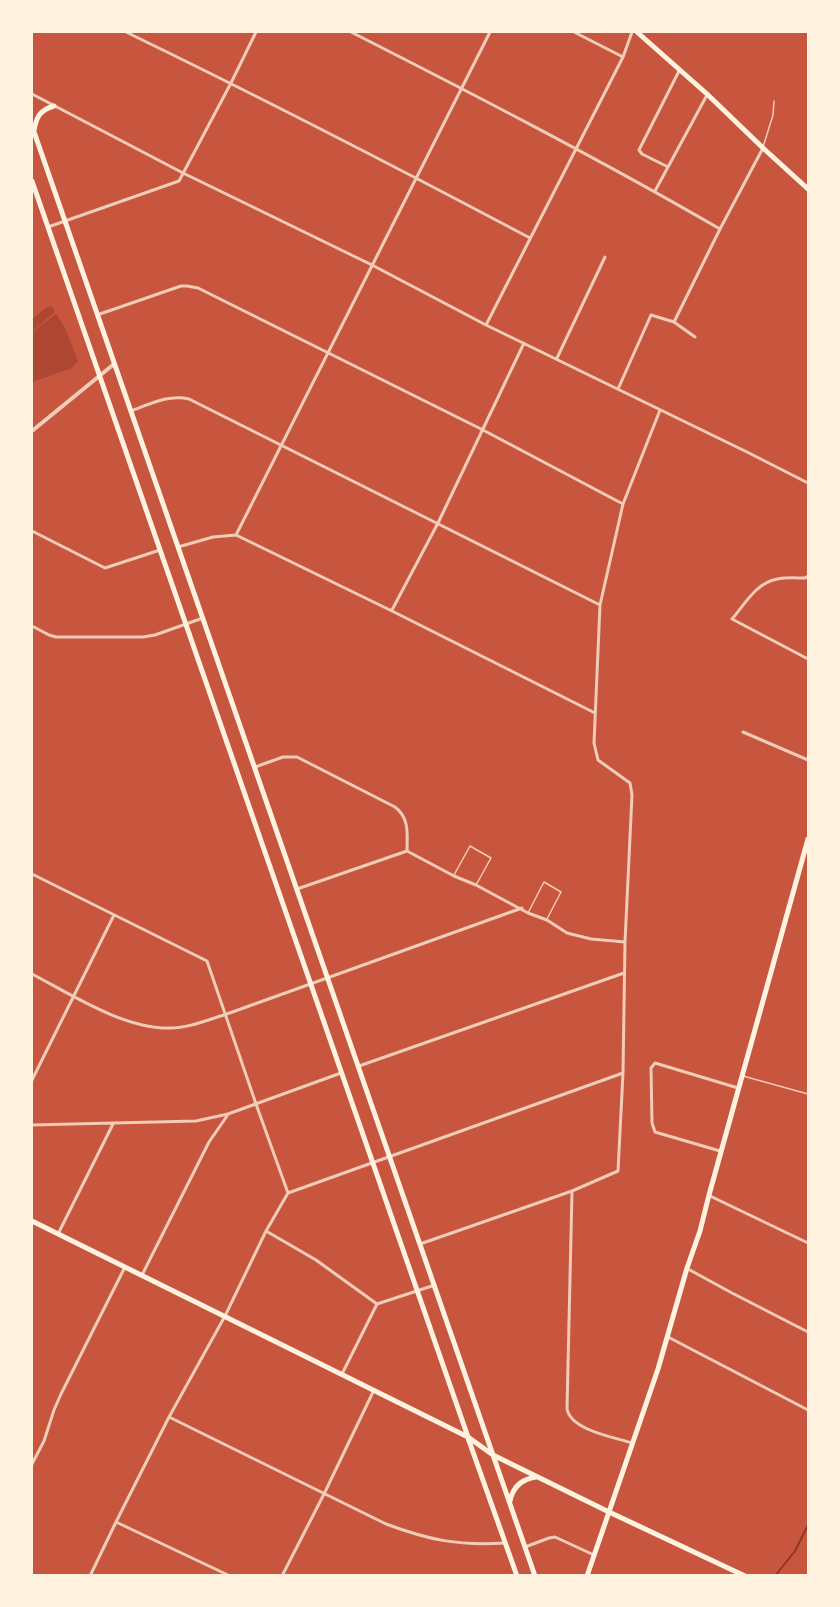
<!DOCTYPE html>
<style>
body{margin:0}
#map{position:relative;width:840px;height:1607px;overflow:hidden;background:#c8553d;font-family:Georgia,serif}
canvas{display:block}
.frame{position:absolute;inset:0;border:33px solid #fff3e0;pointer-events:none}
</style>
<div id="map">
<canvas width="840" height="1607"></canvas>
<div class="frame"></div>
</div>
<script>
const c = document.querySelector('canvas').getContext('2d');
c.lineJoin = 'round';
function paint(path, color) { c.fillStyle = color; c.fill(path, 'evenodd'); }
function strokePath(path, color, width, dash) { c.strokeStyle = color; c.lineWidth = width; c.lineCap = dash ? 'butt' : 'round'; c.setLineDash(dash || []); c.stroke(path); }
paint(new Path2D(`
 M52,306L55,312L32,331V319L46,308Z
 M56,314L64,326L78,361L72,368L32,382V332Z`), '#ae4732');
strokePath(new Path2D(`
 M775,1576L795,1551L808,1525`), '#8f3625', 2);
strokePath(new Path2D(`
 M763,147L773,115L774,101
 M454,875L470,846L491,858L476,885
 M528,913L544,882L561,892L547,919
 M743,1076L808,1094`), '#f1ccb7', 1.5);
strokePath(new Path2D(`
 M126,32C262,98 396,167 530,238
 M351,32C475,95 599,159 720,229
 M574,32L623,57
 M32,94L183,173L372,265L486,325L747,452L808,483
 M668,167L642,154L639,150L679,71
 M655,191L707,95
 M48,227L179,181L231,83L256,32
 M97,315L181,286H187L198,288L483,430L623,504
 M674,322L720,229L763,148
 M486,325L623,57L632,32
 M557,358L605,257
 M618,389L651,315L674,322L695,337
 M131,411C150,404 169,394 189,399L600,605
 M32,531L105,568L160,550
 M236,535L490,32
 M178,547L213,537L236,535L392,611L595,713
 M808,576L805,578C796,578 786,577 777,579C756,583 745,604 732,619L808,659
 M392,610L438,523L524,343
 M32,626L49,635L56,637H143L155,635L203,618
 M743,732L808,760
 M255,767L283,757H297L395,807C410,818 407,835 407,851
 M32,874L207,961L256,1104L288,1193
 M297,889L407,851L454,876L476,885L528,913L547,920L567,933L591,939L625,942
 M32,974C72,995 124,1029 170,1028C189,1028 207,1020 224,1015L522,908
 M359,1066L624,973
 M32,1080L114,915
 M32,1125L196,1121L228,1114L341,1073
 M720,1151L655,1132L652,1123L651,1068L655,1063L738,1088
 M572,1191L567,1409C571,1430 613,1437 632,1443
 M710,1196L808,1243
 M266,1231L316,1260L377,1304
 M58,1234L113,1124
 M420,1244L572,1191L618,1171L623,1073L625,942L632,795L630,783L598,760L594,743L600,605L623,504L660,410
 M688,1269L732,1293L808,1332
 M142,1275L209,1142L227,1116
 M377,1304L435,1285
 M668,1337L808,1410
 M342,1374L377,1304
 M169,1417L386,1524C429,1540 458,1546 505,1543
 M32,1464L44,1441L54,1410L61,1394L125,1267
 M116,1522L230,1576
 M525,1547L549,1538L555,1537L594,1555
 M90,1576L116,1522L169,1417L225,1316L266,1231L288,1193L623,1073
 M282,1576L324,1494L374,1390`), '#f1ccb7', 3);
strokePath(new Path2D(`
 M32,431L114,364`), '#f1ccb7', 4);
strokePath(new Path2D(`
 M637,32L707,94L763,148L808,189
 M32,126L493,1455
 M34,131C36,117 40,110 54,106
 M32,181L468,1437
 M587,1576L658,1369L687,1268L700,1231L709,1195L808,839`), '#fff3e0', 5);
strokePath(new Path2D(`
 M32,1221L468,1437L493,1455L609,1512L745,1576
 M468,1438L517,1576
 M493,1455L535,1576
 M510,1501C513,1486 522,1479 536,1477`), '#fff3e0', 5);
</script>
